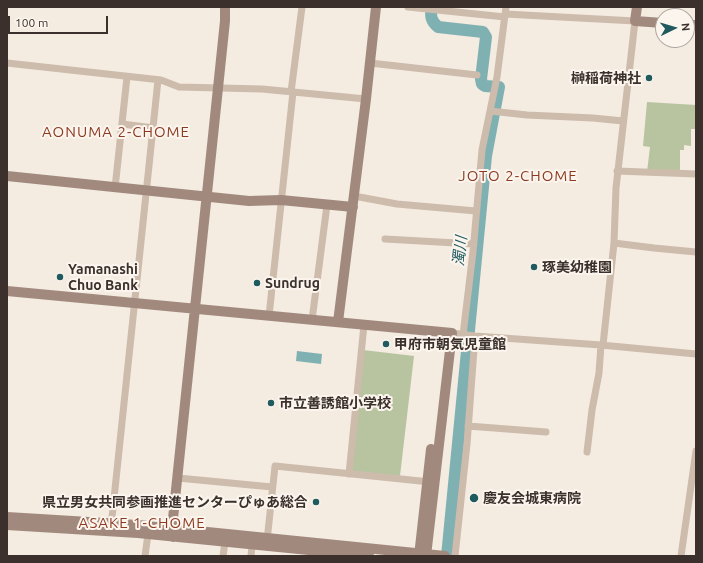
<!DOCTYPE html>
<meta charset="utf-8">
<style>
body{margin:0}
#map{position:relative;width:703px;height:563px;overflow:hidden;background:#f4ebe1;font-family:Ubuntu,sans-serif}
canvas{display:block}
.frame{position:absolute;inset:0;border:8px solid #3b302b;pointer-events:none}
.north{position:absolute;left:655px;top:8px;width:40px;height:40px;box-sizing:border-box;background:#fbf5ee;border:1px solid #aea6a0;border-radius:50%;rotate:85deg;font-size:11px;font-weight:700;line-height:16px;text-align:center;color:#3b302b}
.north::after{content:'';display:block;margin:auto;width:14px;height:18px;background:#1f5a5e;clip-path:polygon(50% 0,100% 100%,50% 72%,0 100%)}
.scale{position:absolute;left:8px;top:16px;width:100px;height:18px;box-sizing:border-box;border:2px solid #3b302b;border-top:0;padding-left:5px;font-size:12px;line-height:14px;white-space:nowrap;color:#3b302b;-webkit-text-stroke:3px #fbf5ee;paint-order:stroke}
</style>
<div id="map">
<canvas width="703" height="563"></canvas>
<div class="frame"></div>
<div class="north">N</div>
<div class="scale">100 m</div>
</div>
<script>
const c = document.querySelector('canvas').getContext('2d');
c.lineJoin = 'round';
function paint(path, color) { c.fillStyle = color; c.fill(path, 'evenodd'); }
function strokePath(path, color, width, dash) { c.strokeStyle = color; c.lineWidth = width; c.lineCap = dash ? 'butt' : 'round'; c.setLineDash(dash || []); c.stroke(path); }
function drawText(font, color, halo, rows, align = 'center') {
  c.font = font + ' Ubuntu,"Noto Sans JP",sans-serif'; c.lineWidth = 4; c.setLineDash([]); c.textBaseline = 'middle'; c.strokeStyle = halo; c.fillStyle = color; for (const [text, x, y, turn = 0] of rows) {
    c.save(); c.translate(x, y); c.rotate((+turn || 0) * Math.PI / 180); c.textAlign = isNaN(turn) ? turn : align; if (halo) c.strokeText(text, 0, 0); c.fillText(text, 0, 0); c.restore();
  }
}
paint(new Path2D(`
 M647,102L696,105V129H691V146L684,145V150H680V173L647,172L650,147L643,146Z
 M363,350L414,356L400,476L353,471L351,469Z`), '#b8c4a0');
paint(new Path2D(`
 M297,351L322,354L321,364L296,361Z`), '#7fb0b2');
strokePath(new Path2D(`
 M432,7C430,16 431,21 438,27L483,32L486,37L481,79L482,84L485,86L499,87L486,156L447,556`), '#7fb0b2', 12);
strokePath(new Path2D(`
 M408,7L505,17
 M505,14L635,21L616,188L614,243L603,345
 M7,63L161,80L179,87L262,89L366,99
 M370,63L477,75
 M291,92L302,7
 M490,111L527,115L593,118L623,121
 M122,124L154,128
 M617,171L696,174
 M115,188L127,77
 M354,196L397,204L476,211
 M385,239L474,244
 M614,243L654,248L696,252
 M269,316L293,92
 M312,320L327,205
 M452,333L475,336L601,345L696,354
 M463,335L473,252L482,150L497,77L506,7
 M468,426L546,432
 M587,452L592,410L599,373L601,345
 M349,474L364,325
 M178,478L272,487
 M111,527L158,80
 M267,541L275,466L430,482
 M145,556L148,534
 M223,556L225,542
 M251,556L252,545
 M455,556L467,444L475,336
 M681,556L696,451`), '#cdbbac', 7);
strokePath(new Path2D(`
 M637,7L635,21L663,23
 M687,25H696
 M7,176L249,201L281,200L353,207
 M7,291L452,333L426,556
 M338,322L366,99L376,7
 M7,517L138,525L445,556
 M7,525L138,533L369,556
 M173,537L172,528L225,21V7
 M419,556L431,449`), '#a18a7d', 10);
for (const [x, y, r, color] of [
 [649,78,4,"#1f5a5e"],
 [534,267,4,"#1f5a5e"],
 [60,277,4,"#1f5a5e"],
 [257,283,4,"#1f5a5e"],
 [386,344,4,"#1f5a5e"],
 [271,403,4,"#1f5a5e"],
 [474,498,5,"#1f5a5e"],
 [316,502,4,"#1f5a5e"]
]) { const dot = new Path2D(); dot.arc(x, y, r, 0, 2 * Math.PI); c.fillStyle = color; c.fill(dot); strokePath(dot, '#fbf5ee', 1.5); }
drawText('bold 14px', '#3b302b', '#fbf5ee', [
 ["榊稲荷神社",641,78,"right"],
 ["琢美幼稚園",542,267],
 ["Yamanashi",68,269],
 ["Chuo Bank",68,285],
 ["Sundrug",265,283],
 ["甲府市朝気児童館",394,344],
 ["市立善誘館小学校",279,403],
 ["慶友会城東病院",483,498],
 ["県立男女共同参画推進センターぴゅあ総合",308,502,"right"]
], 'left');
c.letterSpacing = '1px';
drawText('15px', '#8c3b22', '#fbf5ee', [
 ["AONUMA 2-CHOME",116,132],
 ["JOTO 2-CHOME",518,176],
 ["ASAKE 1-CHOME",142,523]
]);
c.letterSpacing = '0px';
drawText('italic 15px', '#1f5a5e', '#fbf5ee', [
 ["濁川",460,251,-84]
]);
</script>
